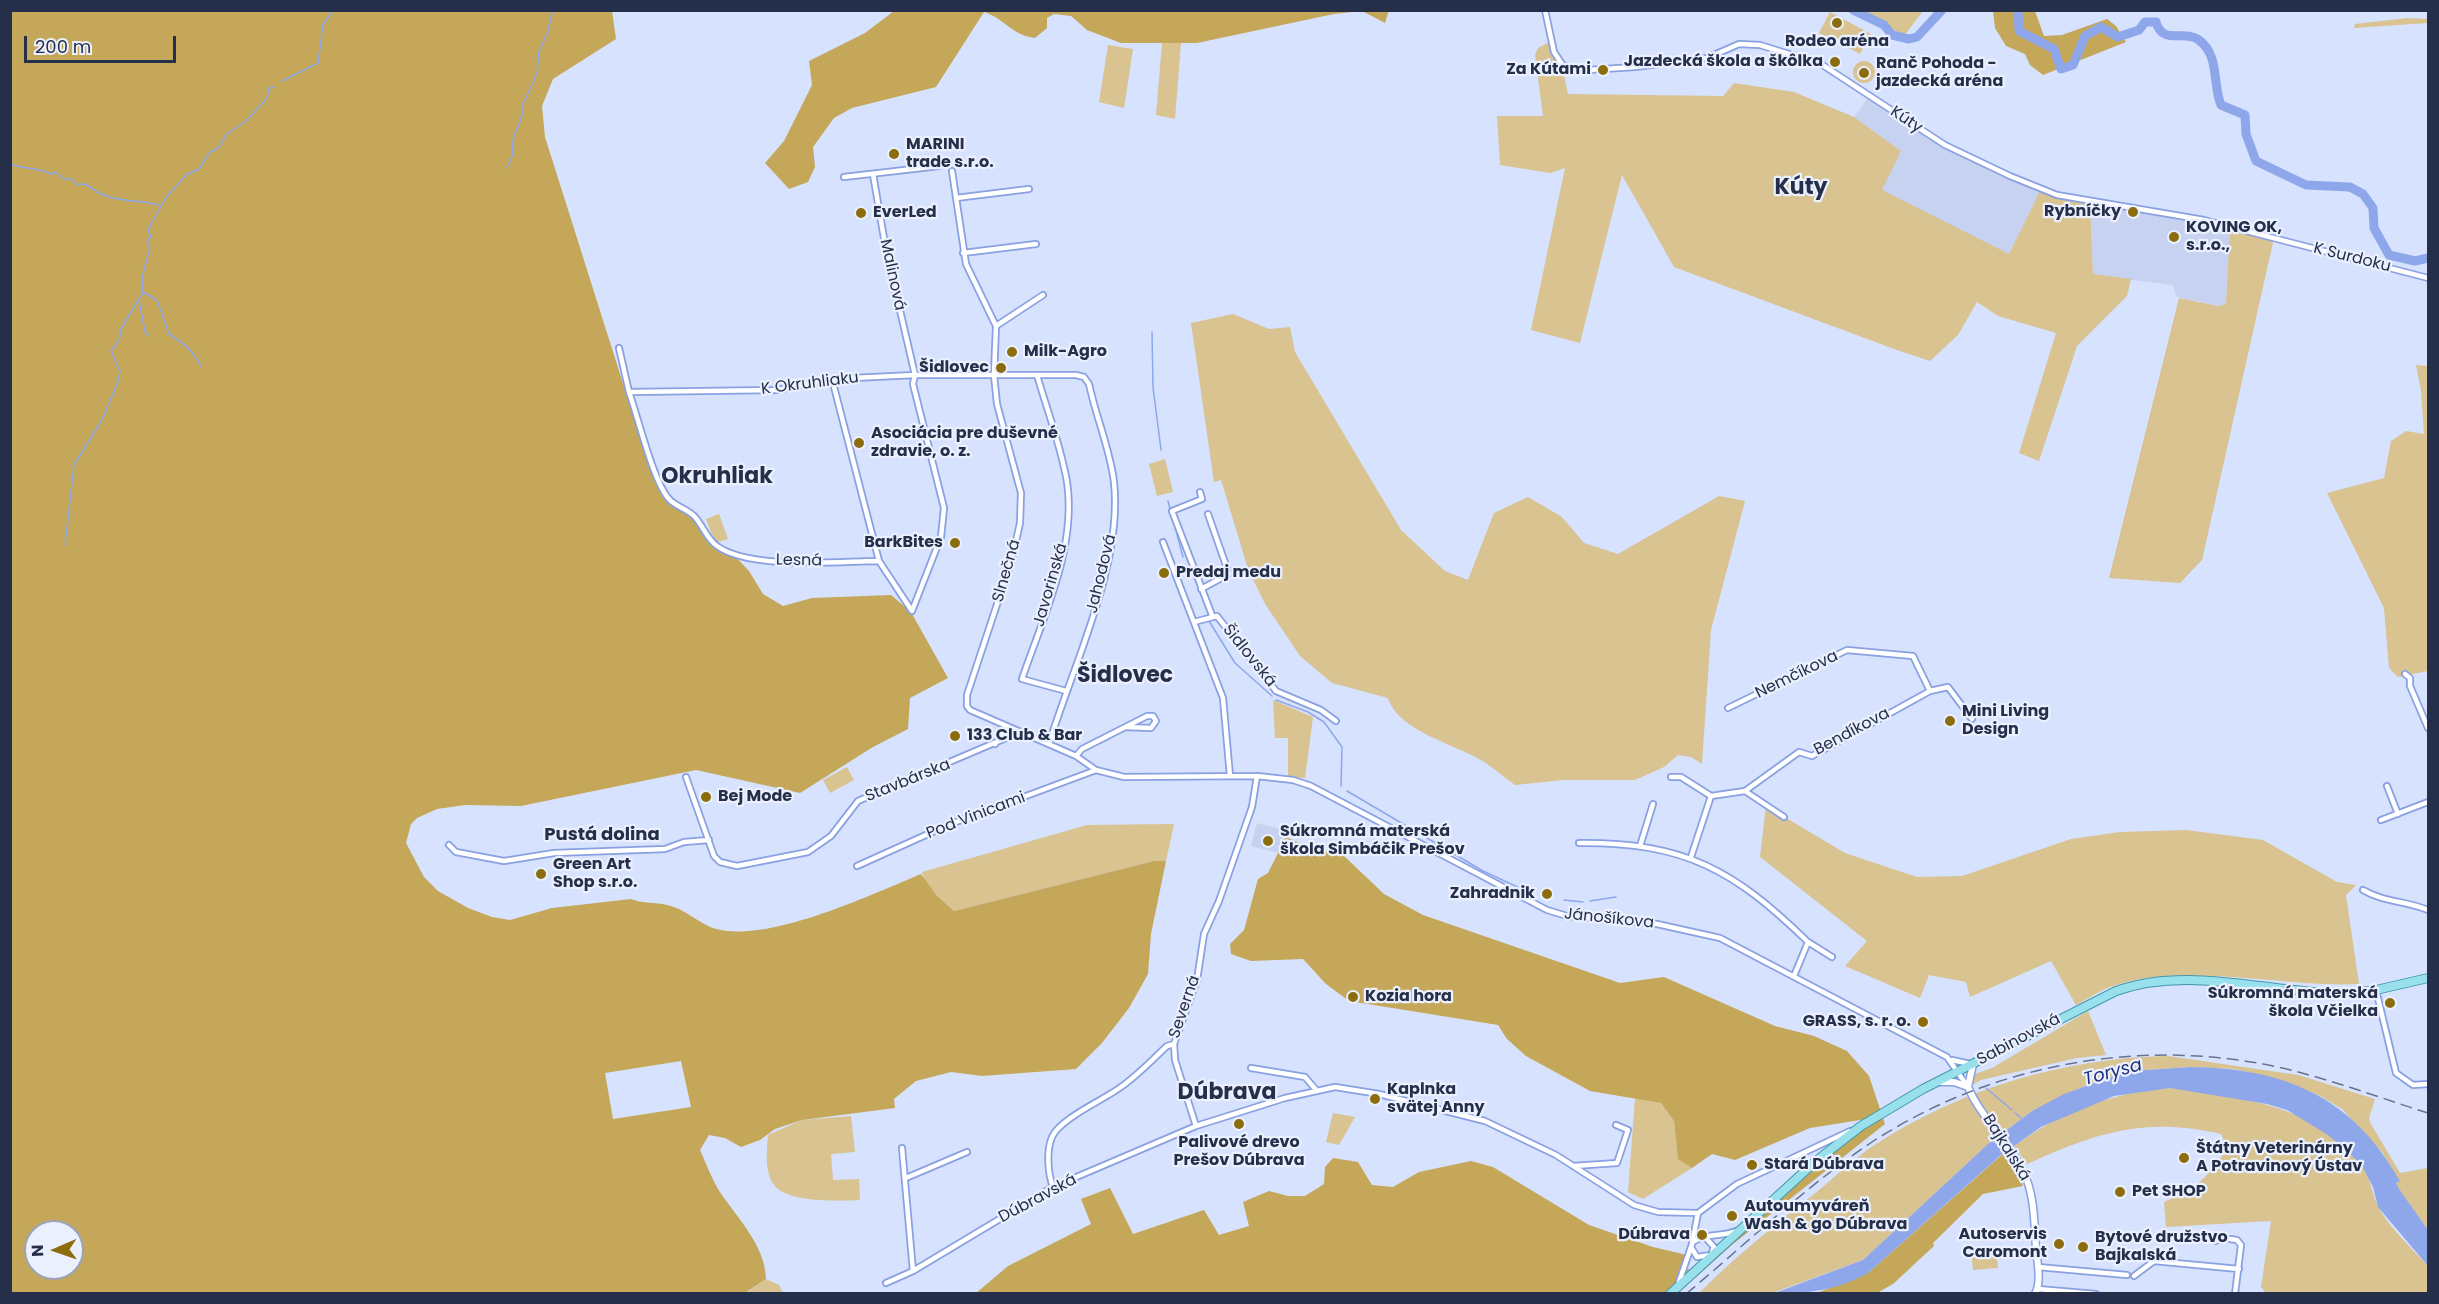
<!DOCTYPE html>
<meta charset="utf-8">
<style>
body{margin:0}
#map{position:relative;width:2439px;height:1304px;overflow:hidden;background:#d7e2fe;font-family:Poppins,sans-serif}
canvas{display:block}
.frame{position:absolute;inset:0;border:12px solid #262f49;pointer-events:none}
.north{position:absolute;left:24px;top:1220px;width:60px;height:60px;box-sizing:border-box;background:#eaf0fe;border:2px solid #9ca3b6;border-radius:50%;rotate:268deg;font-size:16px;font-weight:700;line-height:24px;text-align:center;color:#262f49}
.north::after{content:'';display:block;margin:auto;width:21px;height:27px;background:#8b6d0e;clip-path:polygon(50% 0,100% 100%,50% 72%,0 100%)}
.scale{position:absolute;left:24px;top:36px;width:152px;height:27px;box-sizing:border-box;border:3px solid #262f49;border-top:0;padding-left:8px;font-size:18px;line-height:21px;white-space:nowrap;color:#262f49;-webkit-text-stroke:4px #eaf0fe;paint-order:stroke}
</style>
<div id="map">
<canvas width="2439" height="1304"></canvas>
<div class="frame"></div>
<div class="north">N</div>
<div class="scale">200 m</div>
</div>
<script>
const c = document.querySelector('canvas').getContext('2d');
c.lineJoin = 'round';
function paint(path, color) { c.fillStyle = color; c.fill(path, 'evenodd'); }
function strokePath(path, color, width, dash) { c.strokeStyle = color; c.lineWidth = width; c.lineCap = dash ? 'butt' : 'round'; c.setLineDash(dash || []); c.stroke(path); }
function drawText(font, color, halo, rows, align = 'center') {
  c.font = font + ' Poppins,sans-serif'; c.lineWidth = 4.5; c.setLineDash([]); c.textBaseline = 'middle'; c.strokeStyle = halo; c.fillStyle = color; for (const [text, x, y, turn = 0] of rows) {
    c.save(); c.translate(x, y); c.rotate((+turn || 0) * Math.PI / 180); c.textAlign = isNaN(turn) ? turn : align; if (halo) c.strokeText(text, 0, 0); c.fillText(text, 0, 0); c.restore();
  }
}
paint(new Path2D(`
 M1868,98L1965,157L2041,189L2009,255L1881,190L1901,151L1854,117Z
 M2090,203L2230,227L2226,305L2219,306L2177,297L2173,285L2093,275Z
 M1257,823L1288,831L1278,853L1251,846Z`), '#c6d2f0');
paint(new Path2D(`
 M1862,11H1923L1904,36Z
 M1830,12L1871,34L1860,54L1819,33Z
 M2408,18L2428,19V23L2354,28L2355,24Z
 M1549,42L1562,65L1568,94L1723,96L1734,83L1794,92L1854,117L1901,151L1882,190L2009,254L2041,189L2064,199L2090,203L2093,274L2131,279L2127,296L2077,346L2039,461L2019,453L2056,333L1998,316L1977,302L1958,335L1930,361L1894,349L1674,267L1622,175L1580,343L1531,330L1565,168L1550,173L1500,165L1497,116H1543L1535,55L1538,48Z
 M1162,43H1181L1175,119L1156,115Z
 M1108,45L1133,49L1124,108L1099,102Z
 M1853 72a11 11 0 1 1 22 0a11 11 0 1 1-22 0Z
 M2230,227L2274,238L2202,560L2180,583L2109,578L2179,298L2218,306L2226,304Z
 M1233,314L1269,329L1290,327L1295,352L1401,530L1445,571L1468,580L1494,513L1528,497L1562,517L1584,543L1618,554L1719,496L1745,501L1711,630L1702,764L1691,757L1678,755L1664,767L1635,780H1564L1515,785C1505,778 1496,770 1486,763C1459,745 1398,732 1388,698L1332,683L1300,656L1265,604L1248,569L1221,480L1214,482L1191,323Z
 M2416,365L2428,366V671L2398,677L2389,668L2384,608L2327,493L2384,478L2391,441L2406,431L2424,434L2421,391Z
 M1165,459L1173,492L1157,496L1149,464Z
 M719,514L728,539L715,543L706,519Z
 M1273,700L1313,717L1305,778L1288,777V738H1275Z
 M847,767L854,780L830,793L823,780Z
 M1766,806L1845,853L1917,877L1962,876L2071,839L2120,832L2186,830L2263,840L2337,882L2356,885L2346,895L2359,984C2283,988 2184,961 2113,986C2100,990 2088,999 2076,1005L2051,961L1970,997L1966,982L1929,975L1920,998L1845,966L1867,941L1760,857Z
 M1174,824L1166,861H1154L954,911C943,901 925,888 922,872L1087,825Z
 M2088,1011L2106,1055L2077,1058L1981,1080L1971,1086L1975,1074L1992,1068Z
 M2168,1056L2298,1075L2375,1099L2369,1118L2371,1124L2400,1173L2428,1168V1230L2398,1189L2396,1183L2399,1181L2382,1152L2342,1109L2320,1096L2287,1082L2234,1069L2190,1067L2133,1071L2089,1084L2032,1111L1988,1144L1863,1260L1772,1293L1698,1294C1736,1256 1777,1223 1819,1190C1837,1175 1856,1157 1876,1144C1963,1088 2065,1058 2168,1056Z
 M2170,1088C2239,1097 2314,1104 2361,1164C2371,1177 2371,1193 2378,1206C2389,1228 2412,1248 2428,1266V1293H2266L2261,1287L2271,1221L2166,1227L2164,1202C2195,1188 2209,1178 2227,1148L2221,1134C2144,1116 2096,1133 2027,1164L2014,1146C2061,1112 2112,1092 2170,1088Z
 M1635,1098L1661,1103L1674,1121L1678,1158L1692,1168L1643,1199L1628,1192Z
 M1333,1113L1355,1117L1339,1145L1326,1142Z
 M851,1116L855,1152L831,1154L833,1180L859,1179L860,1200C840,1201 787,1203 774,1185C764,1171 767,1151 768,1135L802,1120Z
 M1996,1250L1998,1268L1973,1270L1971,1252Z
 M766,1279L779,1285L783,1293L745,1294Z`), '#d8c391');
paint(new Path2D(`
 M10,11H612L616,39L553,79L542,106L545,137L633,415L662,494L694,518L713,545L731,552L749,571L763,594L783,606L812,598L891,595L911,612L948,678L910,698L908,729L873,747L800,793L696,770L521,806L465,805L437,809L417,818L411,824L406,843L424,877L438,891L468,908L492,917L510,920L552,908L631,899C644,904 654,902 667,905C684,908 699,924 716,929C769,943 870,895 921,874L937,896L954,911L1154,861H1166L1151,934L1148,974L1129,1008L1102,1043L1076,1069L982,1076L951,1072L916,1081L894,1099L895,1108L802,1120L775,1129L760,1140L741,1147L725,1138L709,1135L700,1150C706,1163 711,1177 718,1189C736,1217 765,1244 766,1279L745,1293H11ZM681,1061L691,1107L613,1119L605,1073ZM36,1232H72V1268H36Z
 M894,11L1389,10L1385,23L1362,11L1334,14L1197,43H1121L1087,30L1071,16L1054,14L1047,18V28L1035,38C1011,35 1007,20 984,12L936,87L852,108L834,118L813,147L815,167L808,182L789,189L765,163L784,141L812,85L809,61L865,33Z
 M1993,11H2035L2044,36L2062,35L2107,19L2116,26L2126,42L2043,75L2030,65L2025,54L2006,46L1995,28Z
 M1286,837L1306,846L1342,854L1384,894L1423,915L1620,983L1664,977L1775,1026L1814,1036L1847,1051L1869,1076L1885,1124L1733,1244L1678,1293L975,1294L1008,1266L1091,1224L1081,1199L1110,1188L1133,1234L1204,1210L1219,1235L1249,1226L1243,1202L1269,1191L1288,1196H1305L1324,1184L1325,1167L1333,1158L1358,1162L1372,1185L1393,1187L1419,1172L1471,1161L1493,1167L1589,1225L1653,1247L1687,1255L1683,1269L1698,1270L1873,1118L1810,1128L1735,1160L1712,1154L1692,1168L1678,1159L1674,1121L1661,1103L1590,1091L1526,1056L1507,1039L1498,1025L1349,1001L1326,984L1303,959L1251,961L1231,954L1230,944L1244,930L1258,879L1268,873Z
 M2005,1152L2017,1170L2023,1186L1983,1194L1933,1243L1934,1246L1893,1284L1877,1293L1814,1294L1868,1273Z`), '#c5a759');
paint(new Path2D(`
 M2190,1067C2285,1068 2353,1097 2400,1181L2396,1183L2399,1189L2428,1230V1266L2378,1207L2373,1187L2361,1164L2328,1135L2287,1110L2267,1104L2170,1088L2114,1096L2041,1127L2001,1155L1868,1273C1836,1291 1808,1293 1772,1294L1863,1260L1988,1144L2032,1111L2064,1094L2111,1077L2133,1071Z`), '#8ea7eb');
strokePath(new Path2D(`
 M282,81L318,63L323,25L333,10
 M10,164C24,169 40,168 51,174L55,172L64,179H71L78,185C87,181 91,189 99,193C120,203 138,199 158,205
 M507,168L513,154L512,142L523,113V104L537,74L539,51L547,34L553,10
 M143,292L157,300L169,334C183,343 193,350 201,366
 M139,300L145,332L149,336
 M1152,332L1153,387L1161,450
 M1168,501L1183,557
 M65,545L74,465L103,418L118,381L120,372L111,351L119,340L121,329L143,292L142,278L150,248L147,241L151,237L148,229L167,196L186,175L199,169L210,152L218,148L227,134L246,121L267,98L269,88L274,87
 M1209,621L1235,663L1272,696
 M1276,700L1308,712L1324,722L1342,747L1341,786
 M1347,791L1483,871L1524,890
 M1564,900L1583,902
 M1590,901L1616,897
 M1986,1088L2012,1110
 M2015,1113L2021,1118`), '#8ea7eb', 1.5);
strokePath(new Path2D(`
 M1853,10L1884,25L1892,35L1909,39L1917,37L1942,10
 M2018,10L2019,31L2054,49L2061,69L2073,65L2085,36L2101,27L2118,37L2139,30L2145,22H2156C2163,46 2184,29 2199,40C2220,56 2212,83 2221,105L2245,115L2246,134L2256,161L2306,185L2350,187L2363,194L2373,208L2374,228L2389,255L2415,261L2428,258`), '#8ea7eb', 9);
const minor = new Path2D(`
 M1545,10L1554,52L1562,64L1572,71L1635,67L1707,58L1739,44L1760,45L1821,64L1945,145L2010,176L2057,195L2204,220L2428,278
 M952,171L966,264L996,326L994,375L997,404L1021,493L1020,523L1012,559L967,695V706L970,710L1076,756L1096,770L1124,777L1257,776L1293,780L1311,786L1547,910L1567,916L1657,924L1720,938L1947,1057L1968,1087
 M873,174L886,250L915,375L913,384L944,508L941,537L912,611L879,561
 M844,177L939,166
 M956,198L1029,189
 M963,253L1036,244
 M996,326L1043,295
 M619,348L629,392L777,390L832,379L915,375H1076L1084,377L1089,384C1096,417 1110,449 1114,482C1123,565 1073,665 1049,744
 M1037,375C1047,410 1061,446 1067,482C1077,548 1043,617 1022,679L1066,691
 M629,392C638,417 653,481 669,499C676,507 688,509 695,517C703,526 707,539 717,546C750,570 839,561 879,561L832,379
 M1200,492L1202,499L1172,511L1212,615
 M1163,542L1223,698L1230,776
 M1201,589L1229,574L1208,514
 M1194,622L1217,616L1276,691L1321,710L1336,721
 M2405,674L2410,678V686L2428,728
 M1728,708L1847,650L1913,656L1930,691L1948,687L1972,719
 M995,744L1009,728
 M1076,756L1082,749L1147,716H1153L1156,721L1151,728L1126,727
 M686,777L714,856L720,862L737,866L808,852L831,836L858,801L1020,732
 M1671,777H1681L1711,796L1745,791L1799,752L1812,756L1930,691
 M2387,786L2398,814
 M1745,791L1784,817
 M2381,820L2428,802
 M1579,843C1685,842 1734,870 1808,942L1794,976
 M449,845L456,852L504,861L554,853L665,849L684,842L709,840
 M1640,846L1653,804
 M1691,857L1711,796
 M857,866L948,825L1096,770
 M2363,890C2383,902 2407,901 2428,910
 M1808,942L1832,957
 M2376,990L2396,1073L2413,1085L2428,1084
 M1952,1060L1970,1064
 M1251,1068L1305,1077L1317,1091
 M1196,1126L1175,1060L1174,1044L1197,980L1204,934L1219,901L1252,807L1257,776
 M902,1148L913,1271
 M1573,1166L1617,1163L1628,1130L1616,1125
 M906,1178L967,1152
 M1053,1187C1048,1174 1046,1151 1052,1137C1060,1119 1101,1101 1118,1089C1136,1077 1151,1061 1167,1046L1174,1044
 M2230,1239L2237,1240L2241,1245L2235,1294
 M2215,1241L2221,1239
 M1693,1242C1704,1233 1723,1237 1736,1231
 M1691,1247L1697,1257L1711,1255L1714,1247L1705,1237
 M2038,1267L2127,1275
 M2134,1276L2154,1261L2239,1269
 M886,1283L913,1271L1053,1187L1196,1126L1285,1098L1335,1087L1379,1094L1485,1121L1556,1155L1634,1205L1658,1212L1698,1213L1737,1184L1850,1131
 M1678,1285L1692,1244L1698,1213
 M2038,1289L2096,1294`);
const tertiary = new Path2D(`
 M1939,1082H1954L1968,1087
 M1968,1087C1981,1118 2009,1141 2023,1171C2035,1195 2034,1222 2036,1248C2037,1262 2042,1281 2035,1294
 M1968,1087L1973,1064`);
const primary = new Path2D(`
 M1670,1294L1816,1161L1861,1126L1923,1089L2116,991C2190,964 2273,995 2349,993L2376,990L2428,978`);
strokePath(minor, '#89a1e2', 8);
strokePath(tertiary, '#89a1e2', 9);
strokePath(primary, '#4396aa', 10);
strokePath(minor, '#fff', 4.5);
strokePath(tertiary, '#fff', 6);
strokePath(primary, '#98e1ec', 8);
strokePath(new Path2D(`
 M1686,1294C1747,1243 1806,1186 1872,1142C1987,1067 2129,1039 2263,1064C2320,1075 2374,1096 2428,1113`), '#69738e', 1.5, [12, 6]);
for (const [x, y, r, color] of [
 [1837,23,6,"#8b6d0e"],
 [1835,62,6,"#8b6d0e"],
 [1603,70,6,"#8b6d0e"],
 [1864,73,6,"#8b6d0e"],
 [894,154,6,"#8b6d0e"],
 [2133,212,6,"#8b6d0e"],
 [861,213,6,"#8b6d0e"],
 [2174,237,6,"#8b6d0e"],
 [1012,352,6,"#8b6d0e"],
 [1001,368,6,"#8b6d0e"],
 [859,443,6,"#8b6d0e"],
 [955,543,6,"#8b6d0e"],
 [1164,573,6,"#8b6d0e"],
 [1950,721,6,"#8b6d0e"],
 [955,736,6,"#8b6d0e"],
 [706,797,6,"#8b6d0e"],
 [1268,841,6,"#8b6d0e"],
 [541,874,6,"#8b6d0e"],
 [1547,894,6,"#8b6d0e"],
 [1353,997,6,"#8b6d0e"],
 [2390,1003,6,"#8b6d0e"],
 [1923,1022,6,"#8b6d0e"],
 [1375,1099,6,"#8b6d0e"],
 [1239,1124,6,"#8b6d0e"],
 [2184,1158,6,"#8b6d0e"],
 [1752,1165,6,"#8b6d0e"],
 [2120,1192,6,"#8b6d0e"],
 [1732,1216,6,"#8b6d0e"],
 [1702,1235,6,"#8b6d0e"],
 [2059,1244,6,"#8b6d0e"],
 [2083,1247,6,"#8b6d0e"]
]) { const dot = new Path2D(); dot.arc(x, y, r, 0, 2 * Math.PI); c.fillStyle = color; c.fill(dot); strokePath(dot, '#eaf0fe', 2); }
drawText('bold 16px', '#262f49', '#eaf0fe', [
 ["Rodeo aréna",1837,42,"center"],
 ["Jazdecká škola a škôlka",1823,62,"right"],
 ["Ranč Pohoda -",1876,64],
 ["jazdecká aréna",1876,82],
 ["Za Kútami",1591,70,"right"],
 ["MARINI",906,145],
 ["trade s.r.o.",906,163],
 ["Rybníčky",2121,212,"right"],
 ["EverLed",873,213],
 ["KOVING OK,",2186,228],
 ["s.r.o.,",2186,246],
 ["Milk-Agro",1024,352],
 ["Šidlovec",989,368,"right"],
 ["Asociácia pre duševné",871,434],
 ["zdravie, o. z.",871,452],
 ["BarkBites",943,543,"right"],
 ["Predaj medu",1176,573],
 ["Mini Living",1962,712],
 ["Design",1962,730],
 ["133 Club & Bar",967,736],
 ["Bej Mode",718,797],
 ["Súkromná materská",1280,832],
 ["škola Simbáčik Prešov",1280,850],
 ["Green Art",553,865],
 ["Shop s.r.o.",553,883],
 ["Zahradnik",1535,894,"right"],
 ["Súkromná materská",2378,994,"right"],
 ["škola Včielka",2378,1012,"right"],
 ["Kozia hora",1365,997],
 ["GRASS, s. r. o.",1911,1022,"right"],
 ["Kaplnka",1387,1090],
 ["svätej Anny",1387,1108],
 ["Palivové drevo",1239,1143,"center"],
 ["Prešov Dúbrava",1239,1161,"center"],
 ["Štátny Veterinárny",2196,1149],
 ["A Potravinový Ústav",2196,1167],
 ["Stará Dúbrava",1764,1165],
 ["Pet SHOP",2132,1192],
 ["Autoumyváreň",1744,1207],
 ["Wash & go Dúbrava",1744,1225],
 ["Dúbrava",1690,1235,"right"],
 ["Autoservis",2047,1235,"right"],
 ["Caromont",2047,1253,"right"],
 ["Bytové družstvo",2095,1238],
 ["Bajkalská",2095,1256]
], 'left');
drawText('16px', '#262f49', '#eaf0fe', [
 ["Kúty",1906,120,34],
 ["K Surdoku",2352,258,14],
 ["Malinová",892,275,78],
 ["K Okruhliaku",810,384,-7],
 ["Lesná",799,561,1],
 ["Slnečná",1007,571,-74],
 ["Jahodová",1102,574,-76],
 ["Javorinská",1051,585,-74],
 ["Šidlovská",1249,656,51],
 ["Nemčíkova",1797,675,-26],
 ["Bendíkova",1852,732,-28],
 ["Stavbárska",908,781,-22],
 ["Pod Vinicami",976,816,-21],
 ["Jánošíkova",1609,919,6],
 ["Severná",1185,1007,-71],
 ["Sabinovská",2019,1040,-28],
 ["Bajkalská",2006,1148,58],
 ["Dúbravská",1038,1199,-28]
]);
drawText('bold 18px', '#262f49', '#eaf0fe', [
 ["Pustá dolina",602,835]
]);
drawText('italic 18px', '#1e2f7d', '#eaf0fe', [
 ["Torysa",2113,1073,-15]
]);
drawText('bold 22px', '#262f49', '#eaf0fe', [
 ["Kúty",1801,188],
 ["Okruhliak",717,477],
 ["Šidlovec",1125,676],
 ["Dúbrava",1227,1093]
]);
</script>
